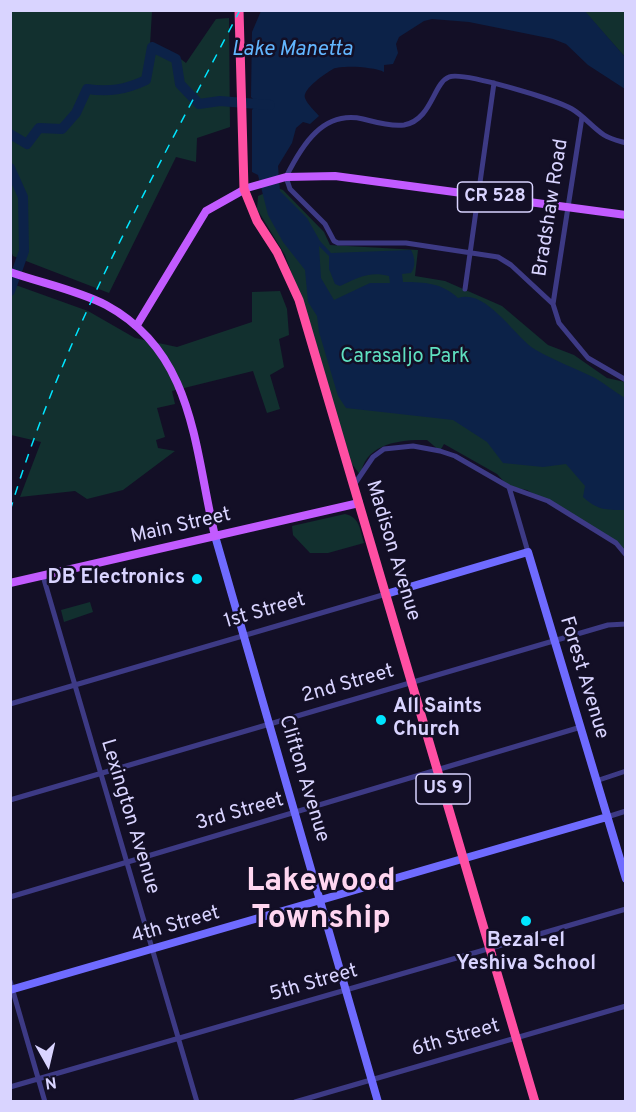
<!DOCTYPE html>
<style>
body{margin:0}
#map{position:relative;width:636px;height:1112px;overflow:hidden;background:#130f26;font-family:Overpass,sans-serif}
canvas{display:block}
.frame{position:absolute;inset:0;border:12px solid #d9d4ff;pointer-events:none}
.north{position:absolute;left:18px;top:1034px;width:60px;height:60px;-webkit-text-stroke:4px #130f26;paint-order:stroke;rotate:172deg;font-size:16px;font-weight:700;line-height:24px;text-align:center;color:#d9d4ff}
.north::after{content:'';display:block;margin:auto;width:21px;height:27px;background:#d9d4ff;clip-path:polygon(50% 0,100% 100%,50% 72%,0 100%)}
</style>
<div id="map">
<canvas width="636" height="1112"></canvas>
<div class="frame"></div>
<div class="north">N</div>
</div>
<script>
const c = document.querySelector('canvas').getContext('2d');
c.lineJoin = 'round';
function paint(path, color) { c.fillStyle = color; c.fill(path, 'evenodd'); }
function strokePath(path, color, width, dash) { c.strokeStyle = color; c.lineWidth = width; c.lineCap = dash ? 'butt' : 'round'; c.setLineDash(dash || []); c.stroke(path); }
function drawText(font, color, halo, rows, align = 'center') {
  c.font = font + ' Overpass,sans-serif'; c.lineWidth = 5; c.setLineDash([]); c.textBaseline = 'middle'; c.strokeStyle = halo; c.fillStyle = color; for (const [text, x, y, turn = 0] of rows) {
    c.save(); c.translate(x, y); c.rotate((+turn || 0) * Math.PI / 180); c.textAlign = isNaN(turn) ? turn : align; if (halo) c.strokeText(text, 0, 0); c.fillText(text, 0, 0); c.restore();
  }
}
paint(new Path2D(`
 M10,11H152L150,45L169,50L186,63L216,19L229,18L230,127L197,138L196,162L176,157L109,293L13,256L10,248Z
 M584,11H625V57Z
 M277,188L283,190L324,232L330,245L418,250L415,276L445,281L502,306L548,345L574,355L607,378L625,382V555L623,549L527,490L509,487L497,474L444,444L440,451L427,440C400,439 363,444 361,476L352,464L297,288L285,255L257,209L258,196Z
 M10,283L88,311L135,338L177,347L252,322V292L280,291L287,309L289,335L279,339L284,367L270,375L280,409L267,413L253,371L172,391L175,404L157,408L165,437L156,440L158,448L175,451L123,490L87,499L75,491L20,497L41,442L11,435Z
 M345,514C360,517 360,530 364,543L328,553H310L293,535L292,526Z
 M90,602L93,612L64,622L61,610Z`), '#12302f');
paint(new Path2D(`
 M584,10L625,57V89L588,65L566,44L553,39L469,22L432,19L424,21L399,37L396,44L398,53L393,64L384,65V72C374,67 343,65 333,69C326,73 302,89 305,98C307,104 315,111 319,116L310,124L303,122L296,128L292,143L278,166L280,191L307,218L320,241L331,253L411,250C415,257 416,267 411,273L402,274L403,282C425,282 442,283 458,298C487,288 515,338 536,350C555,361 575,368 595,378C605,384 615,392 625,398V510C606,510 597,510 583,497L585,486L566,464L543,467L503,463L487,442L453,420L346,408L338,396L319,332L317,316L308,302L305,270L283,242L268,215L258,175L252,172V110L257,103L251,97L252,32L261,11ZM319,246L329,256V269L335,284L340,286C358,278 369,271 389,276L390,283H370L334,300L321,278Z`), '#0c2248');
strokePath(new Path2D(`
 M10,134L27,144L39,128L62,129L76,113L87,89C109,92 125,90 146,80L152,47L176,59L180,84L199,104L220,101L270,105
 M10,168L23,197L24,251L10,291`), '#0c2248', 10);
strokePath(new Path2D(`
 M626,143C619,141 610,139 604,135C593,128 584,116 572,109C557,100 462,71 449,77C433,83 432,120 404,125C391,127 375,122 363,119C323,110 302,145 286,177L290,189L325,224L334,241L338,243H406L498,257L511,265L553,304L559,323L588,358L626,380
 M465,289L494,83
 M553,304L582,117
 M354,485L373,457L384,449L413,446L440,451L455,456L509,487L548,501L616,543L626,555
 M509,487L528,552
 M43,576L197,1102
 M10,704L386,594
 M596,781L626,771
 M10,800L608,625L626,624
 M607,817L626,811
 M10,897L581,727
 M10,981L45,1102
 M10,1087L626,909
 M295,1102L626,1006
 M625,1102L626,1101`), '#3d3a85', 5);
strokePath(new Path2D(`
 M215,536L378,1102
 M386,594L528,552L626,879
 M10,990L607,817`), '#6f6bff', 8);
strokePath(new Path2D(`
 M10,272C41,283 77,290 106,305C195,353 194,449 215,536
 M137,325L206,211L247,188L286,177L335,176L626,215
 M10,583L359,503`), '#c25bff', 8);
strokePath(new Path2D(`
 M239,10L244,189L257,221L277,252L299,300L535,1102`), '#ff4fa3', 9);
strokePath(new Path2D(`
 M10,511C63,334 155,174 240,10`), '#00e5ff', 1.5, [9, 8]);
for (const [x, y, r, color] of [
 [197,579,6,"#00e5ff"],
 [381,720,6,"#00e5ff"],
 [526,921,6,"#00e5ff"]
]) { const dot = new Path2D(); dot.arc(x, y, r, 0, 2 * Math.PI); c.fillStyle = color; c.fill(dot); strokePath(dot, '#130f26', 2); }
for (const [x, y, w] of [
 [495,197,75],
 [443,789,54]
]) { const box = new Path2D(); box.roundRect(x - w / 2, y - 15, w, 30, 4.5); c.fillStyle = '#130f26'; c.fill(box); strokePath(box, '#d9d4ff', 1.5); }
drawText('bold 18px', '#d9d4ff', null, [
 ["CR 528",495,197],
 ["US 9",443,789]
]);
drawText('20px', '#d9d4ff', '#130f26', [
 ["Bradshaw Road",552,208,-81],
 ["Main Street",181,527,-13],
 ["Madison Avenue",392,551,73],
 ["1st Street",265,612,-16],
 ["Forest Avenue",583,678,73],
 ["2nd Street",348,685,-16],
 ["Clifton Avenue",303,779,73],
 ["3rd Street",240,813,-16],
 ["Lexington Avenue",129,817,73],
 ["4th Street",176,926,-16],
 ["5th Street",314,984,-16],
 ["6th Street",456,1039,-16]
]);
drawText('20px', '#5fe0c0', '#130f26', [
 ["Carasaljo Park",405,358]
]);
drawText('bold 20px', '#d9d4ff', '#130f26', [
 ["DB Electronics",185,579],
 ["All Saints",393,708,"left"],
 ["Church",393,731,"left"],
 ["Bezal-el",526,942,"center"],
 ["Yeshiva School",526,965,"center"]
], 'right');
drawText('italic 21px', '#62b6ff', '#130f26', [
 ["Lake Manetta",292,51]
]);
drawText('bold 32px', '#ffd6f0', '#130f26', [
 ["Lakewood",321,884],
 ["Township",321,921]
]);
</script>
